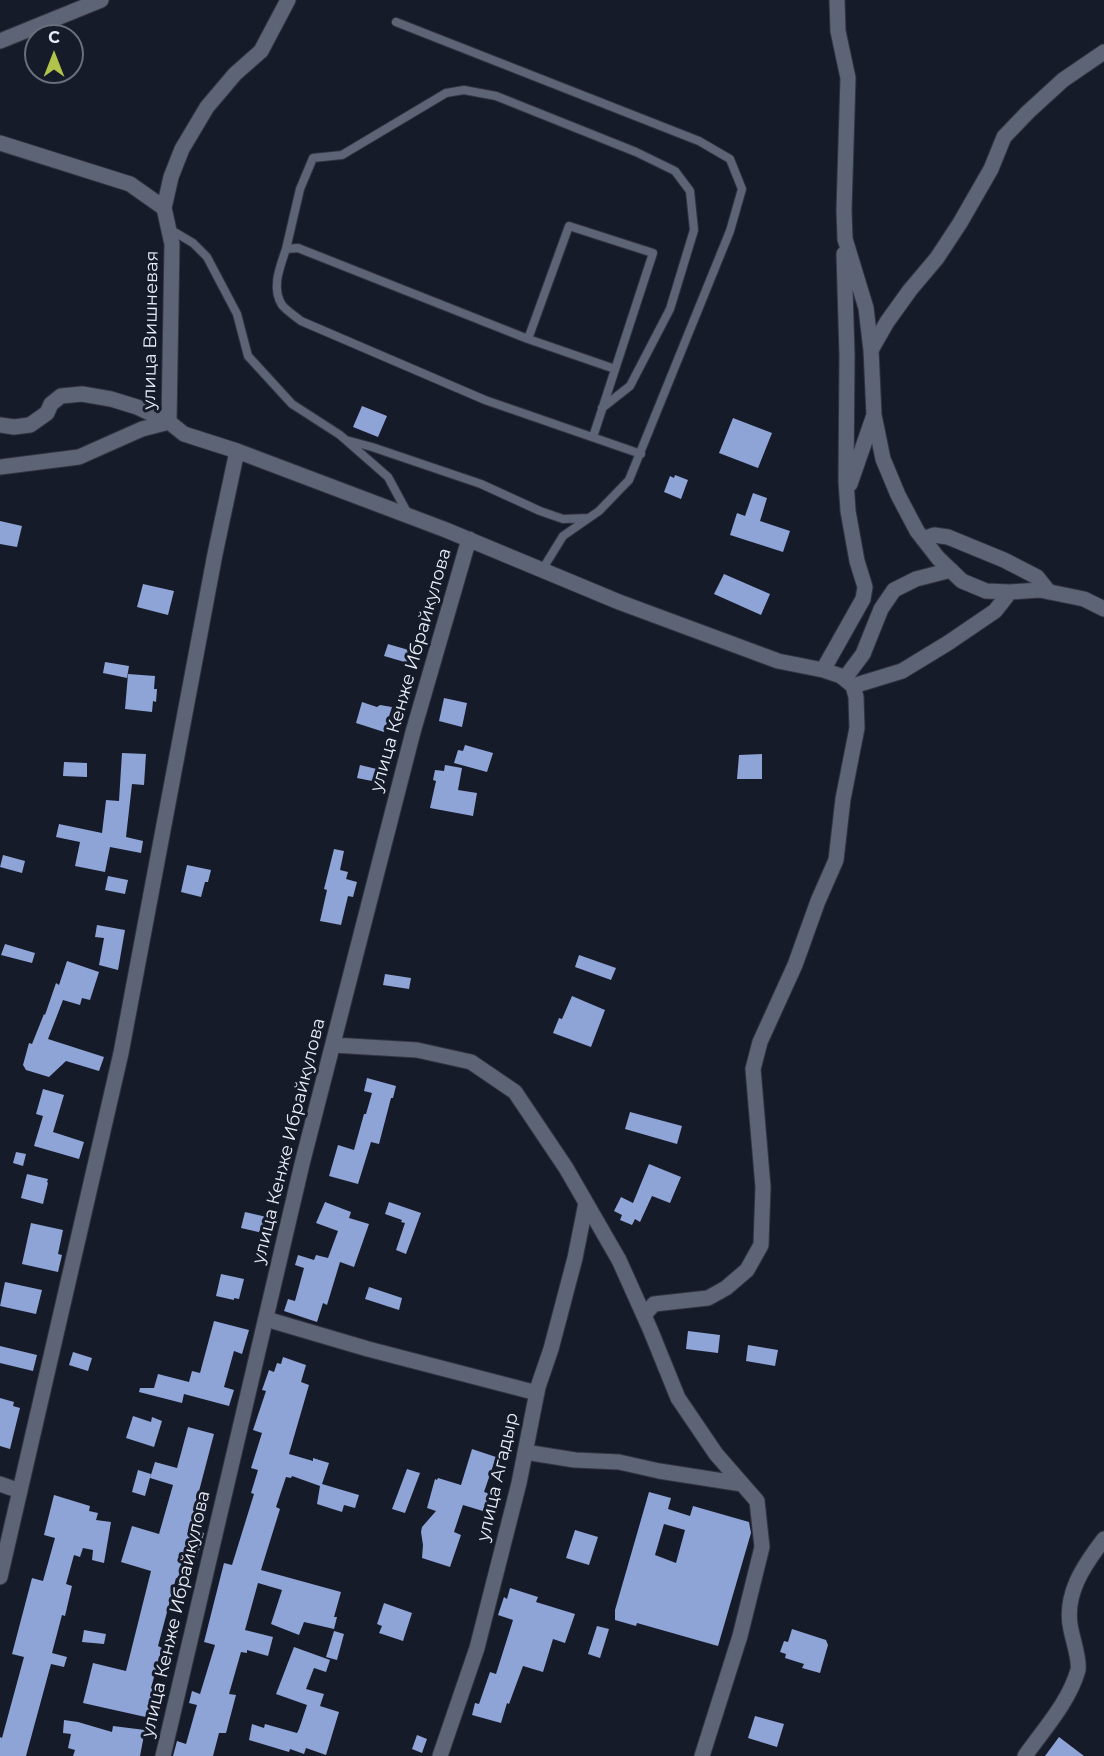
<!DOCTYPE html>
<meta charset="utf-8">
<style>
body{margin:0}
#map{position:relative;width:1104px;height:1756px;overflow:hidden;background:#161b2a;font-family:Montserrat,sans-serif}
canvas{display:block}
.north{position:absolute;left:24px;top:24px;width:60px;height:60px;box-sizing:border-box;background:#161b2a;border:2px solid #6a6f7c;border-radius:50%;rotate:0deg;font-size:16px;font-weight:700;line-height:24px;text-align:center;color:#e8edf7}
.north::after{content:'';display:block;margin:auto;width:21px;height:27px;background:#b2c34c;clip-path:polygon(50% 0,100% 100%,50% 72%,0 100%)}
</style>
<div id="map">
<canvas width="1104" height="1756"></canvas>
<div class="north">С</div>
</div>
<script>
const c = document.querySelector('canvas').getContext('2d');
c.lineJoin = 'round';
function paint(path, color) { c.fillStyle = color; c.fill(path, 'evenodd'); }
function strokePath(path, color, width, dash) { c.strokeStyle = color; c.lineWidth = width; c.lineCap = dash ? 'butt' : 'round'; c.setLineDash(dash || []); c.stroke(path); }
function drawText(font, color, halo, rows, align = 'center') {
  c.font = font + ' Montserrat,sans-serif'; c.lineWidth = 6; c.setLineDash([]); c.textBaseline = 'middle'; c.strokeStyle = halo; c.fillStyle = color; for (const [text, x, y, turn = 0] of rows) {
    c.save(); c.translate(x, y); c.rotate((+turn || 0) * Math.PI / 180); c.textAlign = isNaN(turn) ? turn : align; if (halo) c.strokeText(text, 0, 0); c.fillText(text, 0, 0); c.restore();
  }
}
paint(new Path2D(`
 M362,406L387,416L378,437L353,427Z
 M733,418L772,433L758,468L719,453Z
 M675,475L688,480L681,499L664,492L670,476L674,478Z
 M753,493L767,498L760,521L790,531L783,552L730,535L737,513L745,516Z
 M0,521L22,526L17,547L0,544Z
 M724,574L770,594L761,615L714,594Z
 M143,584L174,591L168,615L137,607Z
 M388,644L412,651L408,663L384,656Z
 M105,662L129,666L127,678L103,673Z
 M128,674L155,676L154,689H157L156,702L153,701L152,712L125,709Z
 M444,698L467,703L462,727L439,721Z
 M362,702L377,707L380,705L392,707L384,732L356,723Z
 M465,745L493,753L487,772L454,763L458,750L463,751Z
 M122,753L146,754L144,785L132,784L126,837L143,841L141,853L110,847L105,872L75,866L80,842L56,837L59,824L102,833L106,800L119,801Z
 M762,754V779H737L739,755Z
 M64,762L87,763V777L63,776Z
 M360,765L385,771L382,783L357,778Z
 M445,765L462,768L458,790L477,793L473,816L430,808L436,781L433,780L435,770L444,771Z
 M334,849L344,851L340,870L348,872L346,879L357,882L353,897L348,896L341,925L320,921L327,890L324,889Z
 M3,855L25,861L22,873L0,867Z
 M187,865L211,870L208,882H205L201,897L181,892Z
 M108,876L128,880L125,894L105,890Z
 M97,925L125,930L118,970L99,965L104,938L95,937Z
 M5,944L35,953L32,963L1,955Z
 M579,955L616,968L611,980L575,967Z
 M67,961L99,972L90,1000L82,998L80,1005L63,1000L48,1039L104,1057L99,1071L66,1061L49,1077L26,1070L23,1065L29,1043L32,1044L44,1014L45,1015L56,983L59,985Z
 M385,974L411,978L409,989L383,985Z
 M572,996L605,1010L591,1047L553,1033L559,1018L562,1019Z
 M367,1078L396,1086L393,1098H391L379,1144L371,1142L358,1184L329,1176L338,1145L354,1150L364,1114H366L372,1093L364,1091Z
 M43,1089L64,1095L53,1132L84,1142L79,1159L34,1146L43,1116L36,1114Z
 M630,1112L682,1126L677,1144L625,1129Z
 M16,1152L26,1154L23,1166L13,1163Z
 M649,1164L681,1177L670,1203L652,1196L640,1222L635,1219L632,1225L620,1220L622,1215L614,1211L621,1197L633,1203Z
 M27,1174L48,1179L47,1182L48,1183L43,1204L21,1198Z
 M325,1202L351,1212L349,1218L369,1224L354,1267L340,1262L327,1305L323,1303L317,1322L284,1311L288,1299L295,1301L304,1268L295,1265L298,1255L314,1260L316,1255L328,1258L338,1231L316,1223Z
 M389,1202L421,1213L406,1254L396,1250L405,1223L401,1222L402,1220L385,1214Z
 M245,1212L271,1218L267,1234L241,1228Z
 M31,1223L63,1230L58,1254L62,1255L58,1272L22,1264Z
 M221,1274L244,1279L239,1299L234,1298V1300L216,1296Z
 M5,1282L42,1290L36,1314L0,1306Z
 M369,1287L402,1298L399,1310L365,1299Z
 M214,1321L249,1330L242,1354L234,1351L224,1387L234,1390L229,1406L184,1394L182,1403L139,1392L140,1388H154L158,1374L189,1382L192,1371L200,1373Z
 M688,1331L720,1335L718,1353L686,1349Z
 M748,1345L778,1350L775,1366L746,1361Z
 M0,1346L37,1355L33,1371L0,1363Z
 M73,1352L92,1358L88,1371L69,1365Z
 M283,1357L306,1365L301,1382L309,1385L289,1454L313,1461V1458L329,1463L322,1484L359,1495L355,1508L344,1505L342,1512L317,1504L320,1486L292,1476L291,1478L286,1477L276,1507L280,1509L261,1570L341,1592L334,1617H337L334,1629L304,1622L299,1635L271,1624L282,1590L258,1583L245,1630L273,1637L268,1656L247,1650V1653L241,1652L229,1694L236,1695L226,1733H219L213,1756H173L177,1741L186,1744L197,1705L189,1703L192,1691L200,1694L215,1645L204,1642L224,1563L232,1565L254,1494L251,1493L258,1470L251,1468L262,1433L253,1430L266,1391L262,1390L269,1370L274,1372L277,1363L281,1364Z
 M0,1398L14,1402L13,1406L20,1408L10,1449L0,1446Z
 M133,1416L151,1422L152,1417L162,1421L154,1447L126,1438Z
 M188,1427L214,1434L198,1495L207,1497L197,1531L204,1533L197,1558L193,1557L186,1581L176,1578L158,1646L162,1648L151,1688L159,1691L155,1706L152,1705L150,1718L83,1703L93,1663L126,1671L151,1571L121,1562L132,1526L159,1534L173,1485L150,1478L155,1462L177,1468Z
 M472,1449L496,1457L484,1492L500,1497L496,1515L463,1505L454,1532L461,1535L450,1567L422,1558L423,1545L421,1532L422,1527L436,1511L427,1508L435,1479L437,1480L438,1478L461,1485Z
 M407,1469L420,1473L405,1513L392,1509Z
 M138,1470L151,1474L145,1496L132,1492Z
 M649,1492L671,1498L668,1509L690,1516L693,1506L749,1522L751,1533L718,1646L637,1623L636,1626L615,1620V1610ZM664,1524L685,1530L676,1563L655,1555Z
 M54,1495L90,1506L89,1511L98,1513L96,1520L111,1522L104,1563L92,1560L93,1550L83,1548L80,1557L74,1555L66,1584L72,1586L65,1616L62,1615L52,1653L67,1657L64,1667L51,1664L26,1756H0V1737L2,1738L24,1657L12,1654L32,1578L43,1581L55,1538L44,1535Z
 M575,1530L598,1537L589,1565L566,1558Z
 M510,1588L538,1597L536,1602L575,1614L565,1643L553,1639L543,1672L523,1666L509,1704L507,1703L501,1723L472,1715L475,1703L479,1704L490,1672L496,1674L513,1620L498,1615L504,1597L507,1599Z
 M384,1603L412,1613L403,1641L379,1633L382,1626L377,1624Z
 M597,1626L609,1629L600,1658L588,1654Z
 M792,1629L826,1640L828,1645L820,1673L802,1668L804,1664L785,1658L786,1654L780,1652L784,1641L788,1642Z
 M84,1630L106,1634L104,1644L82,1642Z
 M334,1631L344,1634L337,1660L326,1657Z
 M294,1647L330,1660L326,1672L314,1668L306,1689L324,1694L320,1706L339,1712L326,1755L306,1748L304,1754L290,1749L289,1752L249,1740L252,1724L264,1728L265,1724L297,1733L299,1729L307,1705L276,1694Z
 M755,1716L784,1724L777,1747L748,1738Z
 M64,1720L78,1722L112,1732L113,1726L145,1730L140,1756H73L75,1750L68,1748L71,1734L63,1733Z
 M417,1735L427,1739L422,1753L412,1749Z
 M1059,1737L1084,1756H1045Z`), '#8fa4d6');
const lane = new Path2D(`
 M396,22L699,141L730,159L742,189L730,231L629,480L599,511L563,536L542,570
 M171,230L193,243L207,257L237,314L248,356L292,404L340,435L388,477L408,514
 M286,249L300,189L313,158L342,155L446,93L464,90L496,96L636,152L675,171L690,191L694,230L670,309L630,386L602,408
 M528,339L569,226L653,253L593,437
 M615,369L528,339L298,248L286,249C280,267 271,288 282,305C287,311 295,316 301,321L485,400L641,454
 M346,440L372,447L481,484L540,511L563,519L589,518`);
const street = new Path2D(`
 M837,0L838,31L848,78L844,210L845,239L866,308L871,350L874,415L883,459L898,495L917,531L938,558L962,581L986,591L1010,592L1040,590L1084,599L1104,609
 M0,41L101,0
 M0,143L130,184L164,208L172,244L169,422
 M164,208L171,177L182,149L207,107L235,74L261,51L288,0
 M871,350L887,322L910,290L937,258L960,223L991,169L1004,137L1028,112L1063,80L1104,52
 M0,425L14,427L30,425L47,413L51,404L61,396L82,394L111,399L137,407L169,422L184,434L237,451L446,530L619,602L778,661L823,670L841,676L853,686L856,697L857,728L843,799L836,860L818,901L795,965L760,1042L753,1069L763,1187L761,1245L747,1270L726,1288L708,1298L654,1304L644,1315
 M0,467L79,457L142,429L169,422
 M850,484L874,415
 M923,539L934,535L948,537L1004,560L1037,577L1049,592
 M823,670L863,599L865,587L857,561L848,511L846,481L847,355L844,254
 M845,678L863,654L881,609L894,590L916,579L951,570
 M853,686L902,671L948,643L995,611L1010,592
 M333,1045L417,1050L471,1062L515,1092L566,1168L619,1260L650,1329L678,1398L716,1454L757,1501L762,1547L740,1636L702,1756
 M266,1319L368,1349L537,1393
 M525,1452L575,1460L619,1462L659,1471L742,1484
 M0,1484L20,1491
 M0,1577L121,1053L215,554L237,451
 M163,1756L302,1164L413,732L469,539
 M440,1756L477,1648L519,1483L538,1387L551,1349L575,1258L586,1203
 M1025,1756C1044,1729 1069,1702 1078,1670C1080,1661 1073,1640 1071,1630C1063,1595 1084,1565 1104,1539`);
strokePath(lane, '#313440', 10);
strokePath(street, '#313440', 17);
strokePath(lane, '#5d6476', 8);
strokePath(street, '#5d6476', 15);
drawText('18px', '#e8edf7', '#161b2a', [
 ["улица Вишневая",151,330,-89],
 ["улица Кенже Ибрайкулова",411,670,-74],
 ["улица Кенже Ибрайкулова",289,1141,-76],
 ["улица Агадыр",498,1477,-77],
 ["улица Кенже Ибрайкулова",176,1614,-77]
]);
</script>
